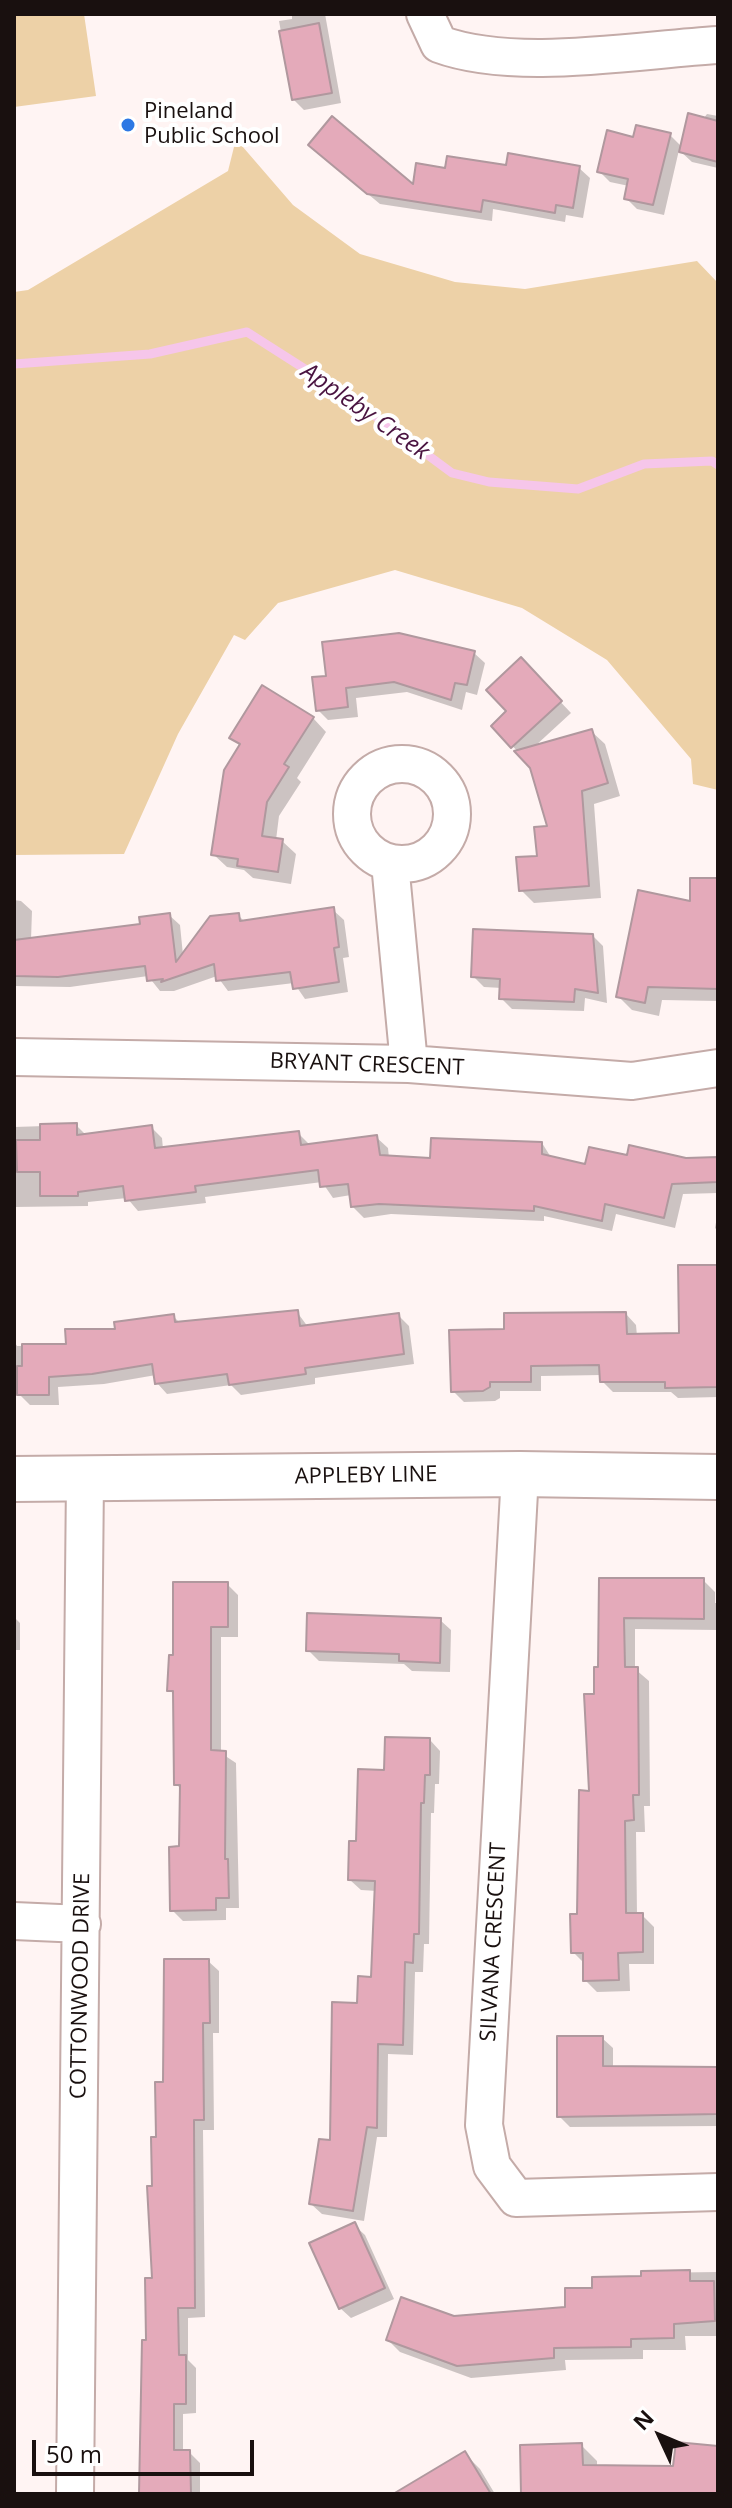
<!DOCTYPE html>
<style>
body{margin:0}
#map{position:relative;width:732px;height:2508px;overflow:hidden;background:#fff4f3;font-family:"Open Sans",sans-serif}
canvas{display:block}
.frame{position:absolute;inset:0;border:16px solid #19100f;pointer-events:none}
.north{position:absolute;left:620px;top:2396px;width:80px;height:80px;-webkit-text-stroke:6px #fff;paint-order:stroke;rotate:314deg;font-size:22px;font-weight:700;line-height:32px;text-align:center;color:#19100f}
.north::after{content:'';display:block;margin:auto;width:28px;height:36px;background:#19100f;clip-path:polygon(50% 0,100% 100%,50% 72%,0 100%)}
.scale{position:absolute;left:32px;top:2440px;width:222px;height:36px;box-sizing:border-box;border:4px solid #19100f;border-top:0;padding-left:10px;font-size:24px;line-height:28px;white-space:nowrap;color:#19100f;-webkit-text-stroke:6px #fff;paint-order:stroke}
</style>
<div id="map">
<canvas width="732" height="2508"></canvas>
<div class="frame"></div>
<div class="north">N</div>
<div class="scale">50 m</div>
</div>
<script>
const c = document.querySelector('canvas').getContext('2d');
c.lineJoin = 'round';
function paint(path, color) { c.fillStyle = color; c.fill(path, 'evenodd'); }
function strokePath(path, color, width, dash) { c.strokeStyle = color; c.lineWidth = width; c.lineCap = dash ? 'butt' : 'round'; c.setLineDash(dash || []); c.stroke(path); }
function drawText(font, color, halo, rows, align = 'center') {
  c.font = font + ' "Open Sans",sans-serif'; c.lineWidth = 8; c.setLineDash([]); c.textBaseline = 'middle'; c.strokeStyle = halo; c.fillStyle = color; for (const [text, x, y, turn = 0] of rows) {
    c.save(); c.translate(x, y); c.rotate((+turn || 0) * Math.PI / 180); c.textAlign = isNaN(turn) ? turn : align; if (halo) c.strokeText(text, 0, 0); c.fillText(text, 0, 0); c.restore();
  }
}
paint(new Path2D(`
 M14,14H84L96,96L14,107Z
 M236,139L293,205L360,254L455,282L525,289L697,261L718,283V790L693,784L691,759L607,660L522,608L395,570L278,603L245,640L234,635L178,734L124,854L14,855V292L28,290L228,171Z`), '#edd1a7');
paint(new Path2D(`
 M292,14H325L341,103L304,110L293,99L279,21L292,19Z
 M707,114L718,116V168L692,162L679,150L664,215L637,209L626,198L629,186L610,182L599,171L634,139L670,135L682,147Z
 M321,155L415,188L447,170L579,168L590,178L583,218L566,215L565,222L493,209L492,221L380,204Z
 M474,653L485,663L477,695L466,692L462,710L407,692L356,698L358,717L328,720L318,710L314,679Z
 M521,660L571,713L534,747L591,731L605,744L620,796L594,804L601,898L534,903L521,890L549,828L532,767L494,726L509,712Z
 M313,718L326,732L297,778L301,782L279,816L276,840L282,841L296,854L291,884L253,878L244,870L227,867L213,854L241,746L231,737Z
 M718,880V1001L662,1000L659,1016L632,1010L618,996L692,903Z
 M14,900L21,901L32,911L31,940L142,925L169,915L180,925L183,955L238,915L245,922L333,910L344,920L349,957L343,958L348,992L305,999L294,983L228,991L217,976L174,991H160L148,976L70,987L14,986Z
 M592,935L603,946L607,1003L585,998L584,1011L512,1009L501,998L502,988L484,987L473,976Z
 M76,1125L86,1135L151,1127L162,1138L163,1149L298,1133L309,1144L376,1137L388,1148L389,1158L432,1160L542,1143L552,1159L586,1166L629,1158L718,1159V1193L683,1194L675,1228L616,1214L612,1231L544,1216V1221L391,1214L364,1218L353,1207L351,1195L333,1198L322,1182L205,1197L206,1203L138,1211L127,1198L88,1202V1206L14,1207V1127Z
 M718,1211V1231L715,1228Z
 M718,1267V1397L678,1398L671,1392H613L602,1381V1375L541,1376V1391H500V1398L495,1401L464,1402L453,1391L506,1330L626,1314L636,1325L637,1336L681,1335Z
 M297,1312L308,1327L398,1315L409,1326L414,1364L315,1378V1384L241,1395L231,1385L167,1394L157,1383L156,1375L104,1384L58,1387L59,1405H30L19,1394V1384H14V1341L17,1346H68L173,1316L181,1324Z
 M601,1580H703L715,1592V1603H718V1665L717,1630L635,1629V1669L649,1681L650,1806H644L645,1832H636L637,1915H642L654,1927V1964H629L630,1991L597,1992L585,1980V1964L573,1952L591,1793L600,1669Z
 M227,1584L238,1595V1637H221V1753L236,1763L239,1908H226V1920L183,1921L172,1910L181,1848L182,1790L176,1784L175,1695L169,1690L175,1657Z
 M14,1617L20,1623V1650H14Z
 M440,1620L451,1630L450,1672L412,1671L404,1664L319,1661L308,1650Z
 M430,1740L440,1751L439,1784H435L434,1813H431L429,1944H424L423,1972H415L413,2055L388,2054L387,2137H377L364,2221L322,2214L311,2204L332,2143L359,2005L373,1979L377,1891L361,1890L350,1880L358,1843L386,1772Z
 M208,1961L219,1971V2033H213L214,2130H203L205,2317L188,2318V2360L196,2368V2413L183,2414V2452H189L200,2463V2494H140L154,2280V2188L165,2084Z
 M602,2038L613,2048V2068L718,2067V2126L570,2127L559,2116Z
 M354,2225L365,2235L394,2299L351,2318L340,2308Z
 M718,2272V2336H685L686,2350H643V2359L565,2360L566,2370L471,2378L400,2352L388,2340L454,2318L567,2309L594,2290L643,2278V2273Z
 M581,2445L597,2461V2467L675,2468L718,2450V2494H523Z
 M464,2453L480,2469L495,2494H397Z`), '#0003');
strokePath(new Path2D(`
 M14,364L150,354L247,332L352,399L452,473L489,482L578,489L644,464L712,461L718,465`), '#f6c6ea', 9);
const building = new Path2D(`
 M319,23L332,93L292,100L279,31Z
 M688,113L718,121V162L679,152Z
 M332,116L413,184L416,163L445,168L447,156L506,165L508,153L580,166L573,208L556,205L555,213L483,200L481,212L367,194L308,145Z
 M636,125L671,133L653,205L624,199L628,179L597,172L607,130L633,137Z
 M399,633L475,651L467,685L455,683L451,700L394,682L346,688L348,707L316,711L312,677L326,676L322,642Z
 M521,657L562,701L511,748L491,726L506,711L486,690Z
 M262,685L314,717L284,764L289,767L267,802L262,836L283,839L278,872L237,866L238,859L211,855L224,770L240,744L229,738Z
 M592,729L608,783L582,791L589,886L519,891L516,857L537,856L534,827L547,826L530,768L514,751Z
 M690,878H718V989L648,987L645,1003L616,997L638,890L690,901Z
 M334,907L339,947L334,948L339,982L293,989L290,972L216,981L214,964L161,982L163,979L147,981L145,966L58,977L14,976V940L140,924L139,917L170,913L176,962L210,916L239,913L240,921Z
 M473,929L593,934L598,993L575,989L574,1002L499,999L500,979L471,977Z
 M77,1123V1135L152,1125L155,1148L299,1131L301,1145L377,1135L380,1155L430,1158L431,1138L542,1142V1154L585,1164L589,1147L627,1155L629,1145L686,1158L718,1157V1182L672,1184L664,1218L605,1204L602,1221L534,1206V1211L379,1204L351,1207L348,1184L320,1187L318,1170L195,1186L196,1192L125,1201L123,1186L78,1192V1196H40V1172H17L16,1140H40V1124Z
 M678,1265H718V1387L665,1388V1382H600L599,1365L531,1366V1382H490V1387L483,1391L451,1392L449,1330L504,1329V1313L626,1312L627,1334L679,1333Z
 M298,1310L300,1326L399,1313L404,1354L305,1368L306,1374L229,1385L227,1374L155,1384L152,1364L92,1374L49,1377V1395H17V1366H22V1344H66L65,1329H115L114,1322L174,1314L175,1322Z
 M599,1578H704V1619L624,1618L625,1667H638L639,1795H633L634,1820L625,1821L626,1913H643V1952L618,1953L619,1980L583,1981V1953H571L570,1914H577L579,1790L589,1791L584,1694H594V1667H598Z
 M173,1582H228V1627H211V1750L226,1751L225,1859H228L229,1898H216V1910L170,1911L169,1847L179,1846L180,1785H174L173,1691H167L169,1655H173Z
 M307,1613L441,1618L440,1663L399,1661V1654L306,1651Z
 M385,1737L430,1738V1775H425L424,1803H421L419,1934H414L413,1963L405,1962L403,2045L378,2044L377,2128L367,2127L353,2211L309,2204L319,2139L330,2140L332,2002L357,2003L358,1976L371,1977L375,1881L348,1880L349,1841H356L358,1769L384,1770Z
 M164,1959H209L210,2023H203L204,2120H194L195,2308H178L179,2355H186V2404H174V2450H190L191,2494H139L142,2340H146L145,2278H152L147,2186H152L151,2137H156L155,2082H163Z
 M557,2036H603V2066L718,2067V2114L557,2117Z
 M355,2222L385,2288L339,2309L309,2243Z
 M690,2270V2281H714L715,2321L674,2324V2338L631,2339V2347L554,2348V2358L457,2366L386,2340L401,2297L454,2316L565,2307V2288H592V2277L641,2276V2271Z
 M676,2442L718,2446V2494H521L520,2445L582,2443L583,2465L673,2466Z
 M465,2451L491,2494H393Z`);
paint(building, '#e4aaba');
strokePath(building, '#b0989e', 2);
const minor = new Path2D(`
 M425,14L439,44C515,72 635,50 718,45
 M352 814a50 50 0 1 1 100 0a50 50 0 1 1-100 0Z
 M390,863L409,1064
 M14,1057L409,1064L632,1081L718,1068
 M520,1474L484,2125L492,2166L516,2198L718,2192
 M14,1921L82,1924
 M75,2494L85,1478`);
const major = new Path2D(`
 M14,1479L520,1474L718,1477`);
strokePath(minor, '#c4aba8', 40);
strokePath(major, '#c4aba8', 48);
strokePath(minor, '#fff', 36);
strokePath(major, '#fff', 44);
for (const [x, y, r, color] of [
 [128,125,8,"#2d78e4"]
]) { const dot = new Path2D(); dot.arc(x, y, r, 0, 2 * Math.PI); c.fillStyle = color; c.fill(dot); strokePath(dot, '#fff', 3); }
drawText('22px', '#19100f', '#fff', [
 ["Pineland",144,112],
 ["Public School",144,137]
], 'left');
drawText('22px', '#19100f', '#fff', [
 ["BRYANT CRESCENT",367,1065,2],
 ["APPLEBY LINE",366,1476,-1],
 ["SILVANA CRESCENT",494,1942,-87],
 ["COTTONWOOD DRIVE",81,1986,-89]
]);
drawText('italic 24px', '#491340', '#fff', [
 ["Appleby Creek",365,412,35]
]);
</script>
